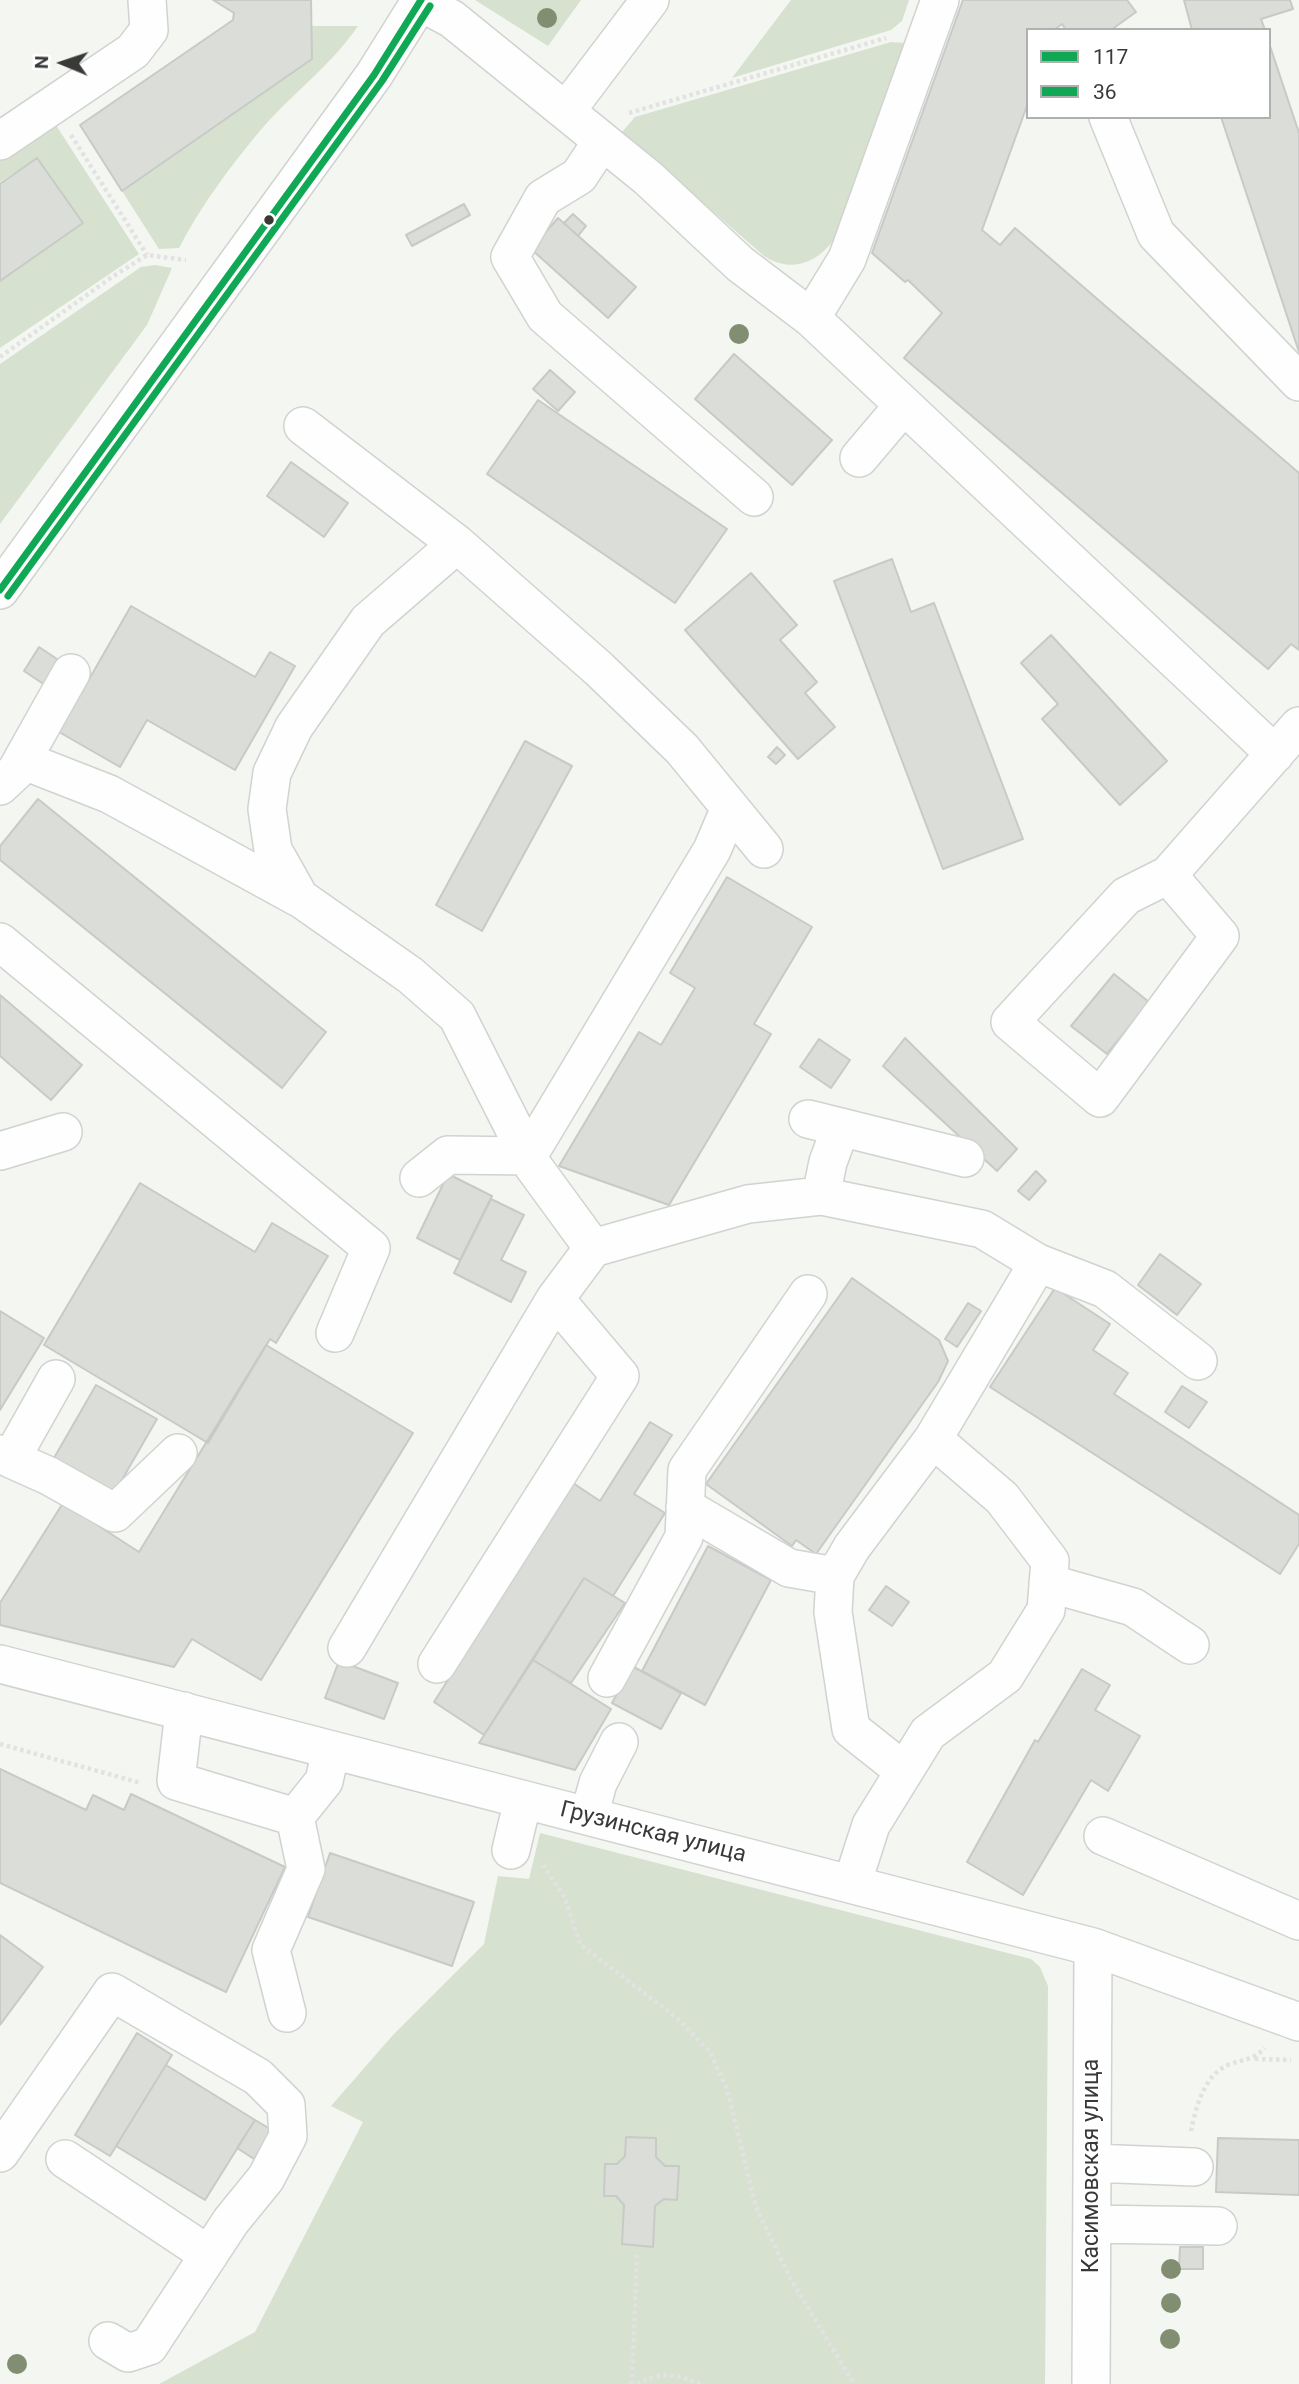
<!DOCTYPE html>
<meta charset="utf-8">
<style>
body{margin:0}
#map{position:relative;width:1299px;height:2384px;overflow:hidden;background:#f3f6f1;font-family:Roboto,sans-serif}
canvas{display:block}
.legend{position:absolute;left:1026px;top:28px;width:245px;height:91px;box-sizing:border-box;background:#fff;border:2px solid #b0b0af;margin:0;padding:9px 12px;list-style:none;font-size:21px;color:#393a38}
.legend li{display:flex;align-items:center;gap:14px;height:35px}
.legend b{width:35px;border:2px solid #b0b0af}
.north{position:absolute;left:28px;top:28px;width:70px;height:70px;-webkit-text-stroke:5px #fff;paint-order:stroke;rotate:272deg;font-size:19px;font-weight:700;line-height:28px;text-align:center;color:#393a38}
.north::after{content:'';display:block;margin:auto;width:24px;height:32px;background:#393a38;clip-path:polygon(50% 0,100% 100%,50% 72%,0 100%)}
</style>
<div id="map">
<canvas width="1299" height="2384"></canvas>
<ul class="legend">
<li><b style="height:9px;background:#10a855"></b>117</li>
<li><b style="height:9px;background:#10a855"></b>36</li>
</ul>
<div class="north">N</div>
</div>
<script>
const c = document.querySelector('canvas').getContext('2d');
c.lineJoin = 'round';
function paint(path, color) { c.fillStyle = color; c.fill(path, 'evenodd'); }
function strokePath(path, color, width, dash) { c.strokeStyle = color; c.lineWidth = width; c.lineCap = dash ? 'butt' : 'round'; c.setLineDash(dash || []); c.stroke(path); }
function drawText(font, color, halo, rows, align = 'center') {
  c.font = font + ' Roboto,sans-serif'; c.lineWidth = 5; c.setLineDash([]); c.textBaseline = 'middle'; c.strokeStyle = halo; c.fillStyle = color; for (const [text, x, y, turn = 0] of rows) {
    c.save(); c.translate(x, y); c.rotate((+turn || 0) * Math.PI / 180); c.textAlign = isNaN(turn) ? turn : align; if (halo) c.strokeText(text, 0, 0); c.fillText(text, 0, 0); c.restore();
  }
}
paint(new Path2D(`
 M475,0H581L548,46Z
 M791,0H909L902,21L891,30L732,78Z
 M311,26H358C330,67 290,95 259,132C229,168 200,207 179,248L159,249L122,191L312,59Z
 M891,42L905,43L834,240C815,264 791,273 764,256L622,132L635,117Z
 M52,119L139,254L0,348V281L82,223L37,158L0,182V155Z
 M155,265L172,268L147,325L0,524V364L141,267Z
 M540,1833L1031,1959L1040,1967L1048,1986L1045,2384H159L255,2332L363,2122L331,2106L393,2035L484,1944L498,1876L529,1879Z`), '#d7e1cf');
const building = new Path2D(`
 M213,0H311L312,59L122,191L80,125L233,20L234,13Z
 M963,0H1127L1136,12L1111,30H1066L1062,24L1054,30H1028V103L982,230L1000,245L1015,228L1299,473V650L1291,644L1268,669L904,358L942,313L908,280L905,282L872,253Z
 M1184,0H1290L1293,9L1261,19L1265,30H1192Z
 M1269,43L1299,133V352L1221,117H1269Z
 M37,158L83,223L0,281V184Z
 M464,204L470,215L412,246L406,235Z
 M573,214L586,226L578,236L564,223Z
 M558,218L636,287L608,318L531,249Z
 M734,354L832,440L792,485L695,399Z
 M550,370L575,392L558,411L533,389Z
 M538,400L727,529L675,603L487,474Z
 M291,462L348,503L324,537L267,496Z
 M892,559L911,612L934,603L1023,839L943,869L834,581Z
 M751,573L797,625L780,640L817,682L805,693L835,727L798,759L685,630Z
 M131,606L255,677L270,652L295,666L235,770L147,720L120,767L59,732Z
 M1051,635L1167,761L1120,805L1042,719L1058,704L1021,663Z
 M39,647L60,661L45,685L24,671Z
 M525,741L572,766L482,931L436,905Z
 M777,747L785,755L776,764L768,757Z
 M38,799L326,1032L282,1088L0,860V846Z
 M727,877L812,927L754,1024L771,1034L669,1205L559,1166L639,1032L661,1045L695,988L670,973Z
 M1114,974L1149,1002L1107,1054L1071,1026Z
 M0,995L82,1065L51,1100L0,1056Z
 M905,1038L1017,1149L997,1171L883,1066Z
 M819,1039L850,1060L831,1088L800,1067Z
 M1036,1171L1046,1181L1029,1200L1018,1191Z
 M448,1174L492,1196L460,1260L417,1238Z
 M140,1183L255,1252L272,1223L328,1256L276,1343L270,1339L208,1443L44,1345Z
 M491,1199L524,1215L501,1260L526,1272L511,1302L454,1273Z
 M1160,1254L1201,1284L1177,1315L1138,1285Z
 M852,1278L939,1340L948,1361L938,1382L816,1554L796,1540L792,1546L706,1484Z
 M1055,1288L1110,1324L1093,1350L1128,1373L1114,1394L1299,1515V1544L1280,1574L990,1387Z
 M968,1303L981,1311L957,1347L945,1339Z
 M0,1311L44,1338L0,1410Z
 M266,1345L413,1433L261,1680L192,1639L174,1667L0,1625V1603L63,1503L139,1552Z
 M96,1385L157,1419L115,1492L54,1458Z
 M1182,1386L1207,1402L1189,1428L1165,1412Z
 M650,1422L672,1435L634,1494L665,1513L613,1596L584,1578L484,1735L434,1702L573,1483L600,1501Z
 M708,1546L771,1580L705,1705L642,1671Z
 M584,1578L625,1603L571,1683L533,1660Z
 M886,1586L909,1602L892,1626L869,1610Z
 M533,1660L611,1709L575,1770L479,1743Z
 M339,1661L398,1683L384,1719L325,1698Z
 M632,1666L681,1693L661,1729L612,1703Z
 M1082,1669L1110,1685L1095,1710L1140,1736L1108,1791L1091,1780L1023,1895L967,1862L1035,1740L1038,1742Z
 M0,1769L86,1810L93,1795L124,1810L131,1794L285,1867L226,1992L0,1883Z
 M330,1853L474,1902L452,1966L308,1917Z
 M0,1935L43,1967L0,2025Z
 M137,2033L172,2055L110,2156L75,2135Z
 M166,2065L255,2120L205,2200L116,2146Z
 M255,2120L272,2130L254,2159L237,2148Z
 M626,2137L656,2138V2157L665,2166H679L677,2200L664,2199L655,2206L653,2247L622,2244L624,2205L616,2196H604L605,2164H617L625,2156Z
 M1218,2138L1299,2140V2195L1216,2192Z
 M1180,2247H1203V2269H1179Z`);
paint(building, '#dbddd9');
strokePath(building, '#c8cac7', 2);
const minor = new Path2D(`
 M420,2L452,19L648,178L740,264L811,318L1275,754
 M566,111L650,0
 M1108,117L1156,234L1299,382
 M0,141L133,51L149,30L147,0
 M602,141L579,176L543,198L510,257L545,316L754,497
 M811,318L847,259L940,0
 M303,426L457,544L599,669L682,749L764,849
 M859,458L903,406
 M457,544L368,621L294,727L272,773L267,809L273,850L300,898L410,975L457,1016L533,1166L593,1248
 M0,590L374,75L421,0
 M22,760L109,794L299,898
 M0,786L16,771L71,673
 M1168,875L1220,936L1100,1098L1010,1022L1126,896L1168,875L1299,726
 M0,942L371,1248L335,1333
 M808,1119L965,1158
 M0,1151L63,1132
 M419,1178L448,1155L528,1156L712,850L730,808
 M821,1196L828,1162L841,1127
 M555,1299L593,1248L748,1204L821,1196L982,1229L1038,1263L1105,1289L1198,1361
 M0,1454L11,1459L56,1379
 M11,1459L49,1476L115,1513L178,1453
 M685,1507L789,1568L835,1576
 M1048,1583L1133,1607L1190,1645
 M347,1648L555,1299L620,1376L437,1664
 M0,1664L1093,1947L1299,2022
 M607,1678L684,1537L687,1470L808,1294
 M184,1711L176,1781L295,1817
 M904,1771L851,1729L833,1612L835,1576L852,1547L933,1439L1038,1263
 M589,1816L598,1783L619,1742
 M1103,1836L1299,1921
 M511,1850L523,1800
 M852,1884L871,1825L928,1733L1005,1676L1046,1610L1050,1561L1002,1498L933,1439
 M287,2013L271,1950L306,1869L295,1817L324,1781L331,1750
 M0,2153L112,1992L258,2077L286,2105L288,2136L266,2178L231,2221L149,2346L128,2353L108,2341
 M65,2159L209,2255
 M1092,2163L1194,2167
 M1092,2224L1218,2226
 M1091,2384L1093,1947`);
strokePath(minor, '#d1d3d0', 40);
strokePath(new Path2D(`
 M629,113L886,38
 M71,135L147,255
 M0,357L112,277L147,255L186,260
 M0,1744L141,1783
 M543,1865L565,1898L580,1944L678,2019L710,2052L727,2089L756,2207L790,2278L854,2384
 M1255,2059L1291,2060
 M1191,2131C1196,2107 1204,2074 1230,2064C1245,2059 1253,2060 1265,2048
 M632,2384L637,2252
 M637,2384C660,2371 677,2374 700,2384`), '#e2e2e2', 4.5, [3.5, 3.5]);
strokePath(minor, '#fdfefd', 37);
strokePath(new Path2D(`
 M0,590L374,75L421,0`), '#10a855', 7);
strokePath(new Path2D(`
 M8,596L382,81L430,6`), '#10a855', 7);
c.fillStyle = '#818e71';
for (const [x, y] of [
 [547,18],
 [739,334],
 [1171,2269],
 [1171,2303],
 [1170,2339],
 [17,2364]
]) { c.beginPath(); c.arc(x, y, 10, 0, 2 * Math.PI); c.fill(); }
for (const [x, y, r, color] of [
 [269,220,6,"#393a38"]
]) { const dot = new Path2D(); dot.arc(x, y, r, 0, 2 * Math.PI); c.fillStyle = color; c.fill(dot); strokePath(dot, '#fff', 2.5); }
drawText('23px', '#393a38', '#fff', [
 ["Грузинская улица",653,1833,14],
 ["Касимовская улица",1092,2166,-90]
]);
</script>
